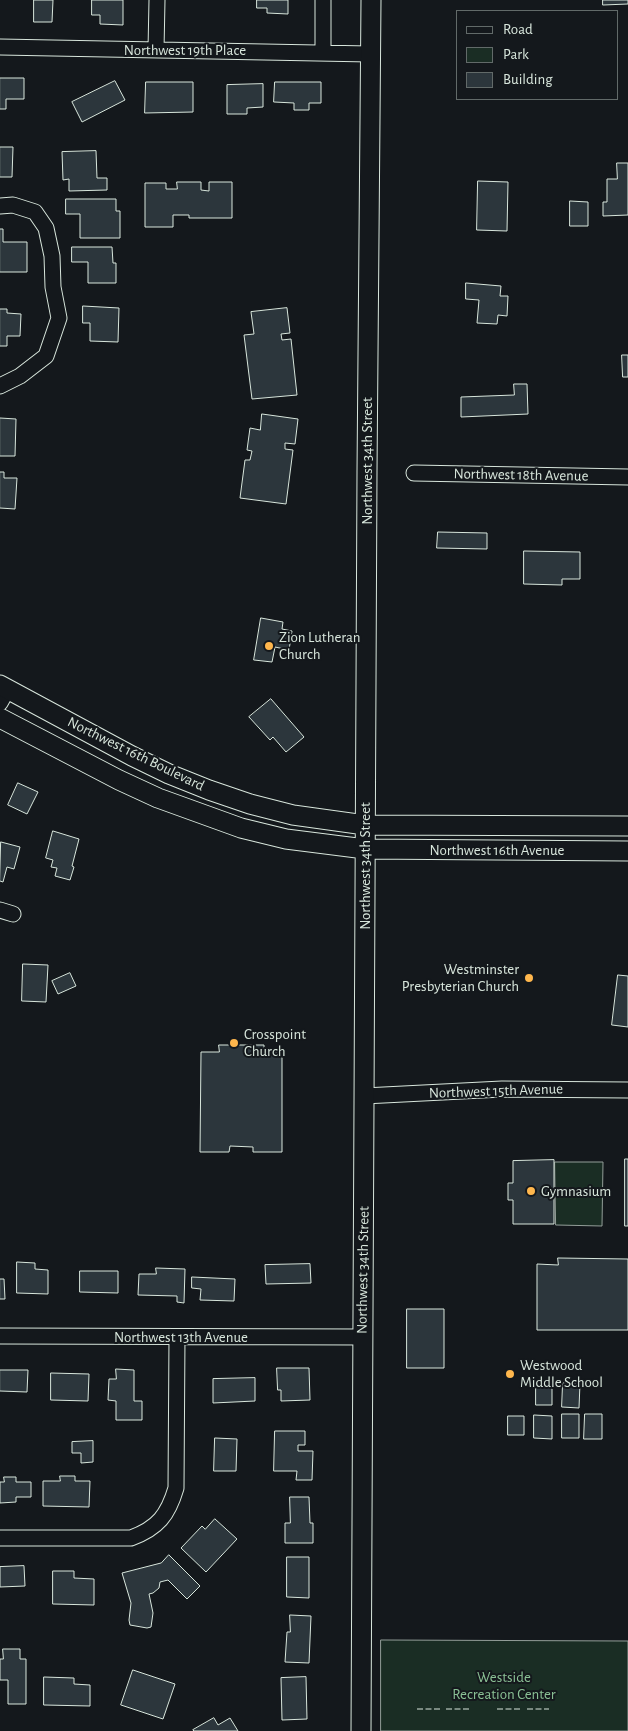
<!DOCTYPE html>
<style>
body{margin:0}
#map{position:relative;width:628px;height:1731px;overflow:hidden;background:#14181c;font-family:"Alegreya Sans",sans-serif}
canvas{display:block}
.legend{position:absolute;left:456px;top:10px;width:162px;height:90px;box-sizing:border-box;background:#14181c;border:1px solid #626a69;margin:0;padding:6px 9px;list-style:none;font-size:15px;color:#d8e6dc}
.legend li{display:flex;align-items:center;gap:10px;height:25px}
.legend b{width:25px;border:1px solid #626a69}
</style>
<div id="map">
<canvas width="628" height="1731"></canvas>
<ul class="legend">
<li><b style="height:6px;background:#14181c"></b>Road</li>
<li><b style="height:14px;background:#1a2d24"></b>Park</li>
<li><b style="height:14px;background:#2c363c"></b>Building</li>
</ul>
</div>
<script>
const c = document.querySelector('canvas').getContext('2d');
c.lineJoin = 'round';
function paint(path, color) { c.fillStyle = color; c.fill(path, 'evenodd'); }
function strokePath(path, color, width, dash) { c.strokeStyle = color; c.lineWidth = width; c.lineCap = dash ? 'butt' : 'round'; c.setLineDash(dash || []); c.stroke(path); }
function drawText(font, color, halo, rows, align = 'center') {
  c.font = font + ' "Alegreya Sans",sans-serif'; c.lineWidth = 4; c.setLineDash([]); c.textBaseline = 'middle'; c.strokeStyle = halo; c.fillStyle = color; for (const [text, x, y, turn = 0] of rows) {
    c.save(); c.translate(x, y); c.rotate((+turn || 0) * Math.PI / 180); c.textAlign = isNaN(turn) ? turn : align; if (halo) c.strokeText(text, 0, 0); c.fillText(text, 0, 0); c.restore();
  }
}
const green = new Path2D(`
 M555,1162H603L602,1226L556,1225Z
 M381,1640L628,1641V1731H381Z`);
paint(green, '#1a2d24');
strokePath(green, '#939e99', 1);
const building = new Path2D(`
 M34,0H53L52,22H34Z
 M92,0H123V25L100,24V15H92Z
 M257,0H288V14L267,13V8H257Z
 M603,0H628V4L603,5Z
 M0,78H24V99H6V109H0Z
 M115,81L125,100L82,122L72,102Z
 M146,82H193V112L145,113Z
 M275,82H321V103H309V110H294V103L274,102Z
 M263,84V107L247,108V114H227V85Z
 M0,147H13L12,177H0Z
 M96,151L97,178H107V190L69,191V179L63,180L62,152Z
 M617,163H628V215L603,216V202H607V179H617Z
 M478,181L508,182L507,231L477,230Z
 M177,182H201V190L209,191V182H232V218H189V215H173V227H145V183H166V189H177Z
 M66,199H116V211H120V238H80V214H66Z
 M570,201L588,202V226H570Z
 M0,229H3V242H27V272H0Z
 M72,247H112L113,263H116V283H88V262H72Z
 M466,283L501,286L500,296H508L507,316L498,315L497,324L477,323L479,300L466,299Z
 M83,306L119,308L118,342L90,341V323H83Z
 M287,308L290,333L281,334L282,340L291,339L297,395L252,399L244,335L254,334L251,312Z
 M0,309H7V313L21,314L20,336H7V346H0Z
 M622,355H628V377H623Z
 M514,384H527L528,414L461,417V397L514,395Z
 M262,414L298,419L295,444L285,443V449L293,450L286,504L240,498L245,460H250L252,451L247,450L250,428L260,430Z
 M0,418L16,419L15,456H0Z
 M0,472H4V478H17L15,509L0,508Z
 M438,532L487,533V549L437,548Z
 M524,551L580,552V579H562V585L524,584Z
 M261,618L283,622L282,629L292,631L289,650L275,647L272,662L254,660Z
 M271,699L304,737L286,752L273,737L270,740L249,717Z
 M18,783L38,792L27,814L8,805Z
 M53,831L79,839L72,866L74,867L70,880L55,876L57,868L51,867L53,860L46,858Z
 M1,842L20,847L14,869L7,867L3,882L0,881Z
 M23,964L48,965L46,1002L22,1001Z
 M70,973L76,986L58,994L52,981Z
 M618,975L628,976V1027L612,1025Z
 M219,1045H264V1053H282V1152H253V1147L230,1146L229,1152H200L201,1052H219Z
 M625,1159H628V1226H625Z
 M554,1160V1224H513V1200H508V1183H513V1161Z
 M558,1258L628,1259V1330H537V1264L558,1265Z
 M17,1262L35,1263V1269L48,1270V1294L17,1293Z
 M310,1264L311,1283L266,1284L265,1265Z
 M156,1268L185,1269L184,1303L177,1302V1296L138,1295L139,1274H156Z
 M80,1271H118V1293L80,1292Z
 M192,1277L235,1279L234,1301L200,1300L201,1289L192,1288Z
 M0,1279H4L5,1299H0Z
 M407,1309H444V1368H407Z
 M277,1368H309L310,1400L281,1401V1390H278Z
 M116,1369L134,1370V1401H142V1420H116V1401L108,1400L109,1379H116Z
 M0,1370H28L27,1392L0,1391Z
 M51,1373L89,1374L88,1401L51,1400Z
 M255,1378V1401L213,1403V1379Z
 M536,1381H552V1405H536Z
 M563,1383H580L579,1408L562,1407Z
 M562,1414H579V1438H562Z
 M585,1414H602V1439H584Z
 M534,1415L552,1416V1439L534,1438Z
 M508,1416H524V1435H508Z
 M275,1431H305V1445H298V1451H313L312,1480H296L297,1471H274Z
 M215,1438L237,1439L236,1471H214Z
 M93,1441V1462L81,1463V1453H72V1442Z
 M60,1476H75V1481H90L89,1507L43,1506V1481H60Z
 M4,1477H16V1482H31V1497H16V1502L0,1503V1482H4Z
 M290,1497H309L310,1523H313V1543H285V1523H290Z
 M215,1519L237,1539L206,1572L181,1548L202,1526L205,1529Z
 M169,1555L200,1586L187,1599L168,1580L160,1582L159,1588L153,1593L149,1594L153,1613L151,1627L147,1628L130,1625L129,1620L131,1603L122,1573L161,1563Z
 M287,1557H309V1598L287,1597Z
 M24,1566L25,1586L0,1587V1567Z
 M53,1571H74V1578L94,1579V1605L53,1604Z
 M290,1615L311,1616L309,1663L285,1662L287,1632H290Z
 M3,1649H20V1659H26V1704H8V1680H0V1659H3Z
 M133,1670L175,1684L163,1719L121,1705Z
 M44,1677L74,1678V1684L90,1685V1706L44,1705Z
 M306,1677L307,1719L282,1720L281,1678Z
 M214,1718L218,1725L230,1718L238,1731H194L193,1730Z`);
paint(building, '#2c363c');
strokePath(building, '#d8e6dc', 1);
const minor = new Path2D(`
 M323,0V52
 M0,47L370,54
 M156,50L157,0
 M0,206L13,205L35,212L46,228L52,256L53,287L59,318L46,356L20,376L0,386
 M414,473L628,477
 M0,703L8,689
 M0,910L13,914
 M364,1096L502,1089L628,1090
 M0,1336L362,1337
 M0,1538H131C158,1528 168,1515 176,1488L177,1337`);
const major = new Path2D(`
 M0,685L132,756L169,774L209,790L250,804L293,815L365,825L628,826
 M0,718L119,780L158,798L241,828L286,839L365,849L628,851
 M361,1731L367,472L371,0`);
strokePath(minor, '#d8e6dc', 17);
strokePath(major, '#d8e6dc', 21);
strokePath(minor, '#14181c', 15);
strokePath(major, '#14181c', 19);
strokePath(new Path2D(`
 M417,1709H440
 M446,1709H469
 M497,1709H520
 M527,1709H549`), '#d8e6dc', 1, [6, 2.5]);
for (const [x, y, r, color] of [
 [269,646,5,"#ffb74d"],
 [529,978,5,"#ffb74d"],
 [234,1043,5,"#ffb74d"],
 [531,1191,5,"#ffb74d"],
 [510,1374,5,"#ffb74d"]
]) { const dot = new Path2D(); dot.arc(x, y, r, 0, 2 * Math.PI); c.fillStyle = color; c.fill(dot); strokePath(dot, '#14181c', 2); }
drawText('15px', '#d8e6dc', '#14181c', [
 ["Northwest 19th Place",185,50],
 ["Northwest 34th Street",367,461,-90],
 ["Northwest 18th Avenue",521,475,1],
 ["Northwest 16th Boulevard",136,754,26],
 ["Northwest 16th Avenue",497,850],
 ["Northwest 34th Street",365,866,-90],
 ["Northwest 15th Avenue",496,1091,-2],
 ["Northwest 34th Street",363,1270,-89],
 ["Northwest 13th Avenue",181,1337]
]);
drawText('15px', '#d8e6dc', '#14181c', [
 ["Zion Lutheran",279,637],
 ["Church",279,654],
 ["Westminster",519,969,"right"],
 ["Presbyterian Church",519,986,"right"],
 ["Crosspoint",244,1034],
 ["Church",244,1051],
 ["Gymnasium",541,1191],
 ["Westwood",520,1365],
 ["Middle School",520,1382]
], 'left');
drawText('15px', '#8ac095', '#14181c', [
 ["Westside",504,1677],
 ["Recreation Center",504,1694]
]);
</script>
